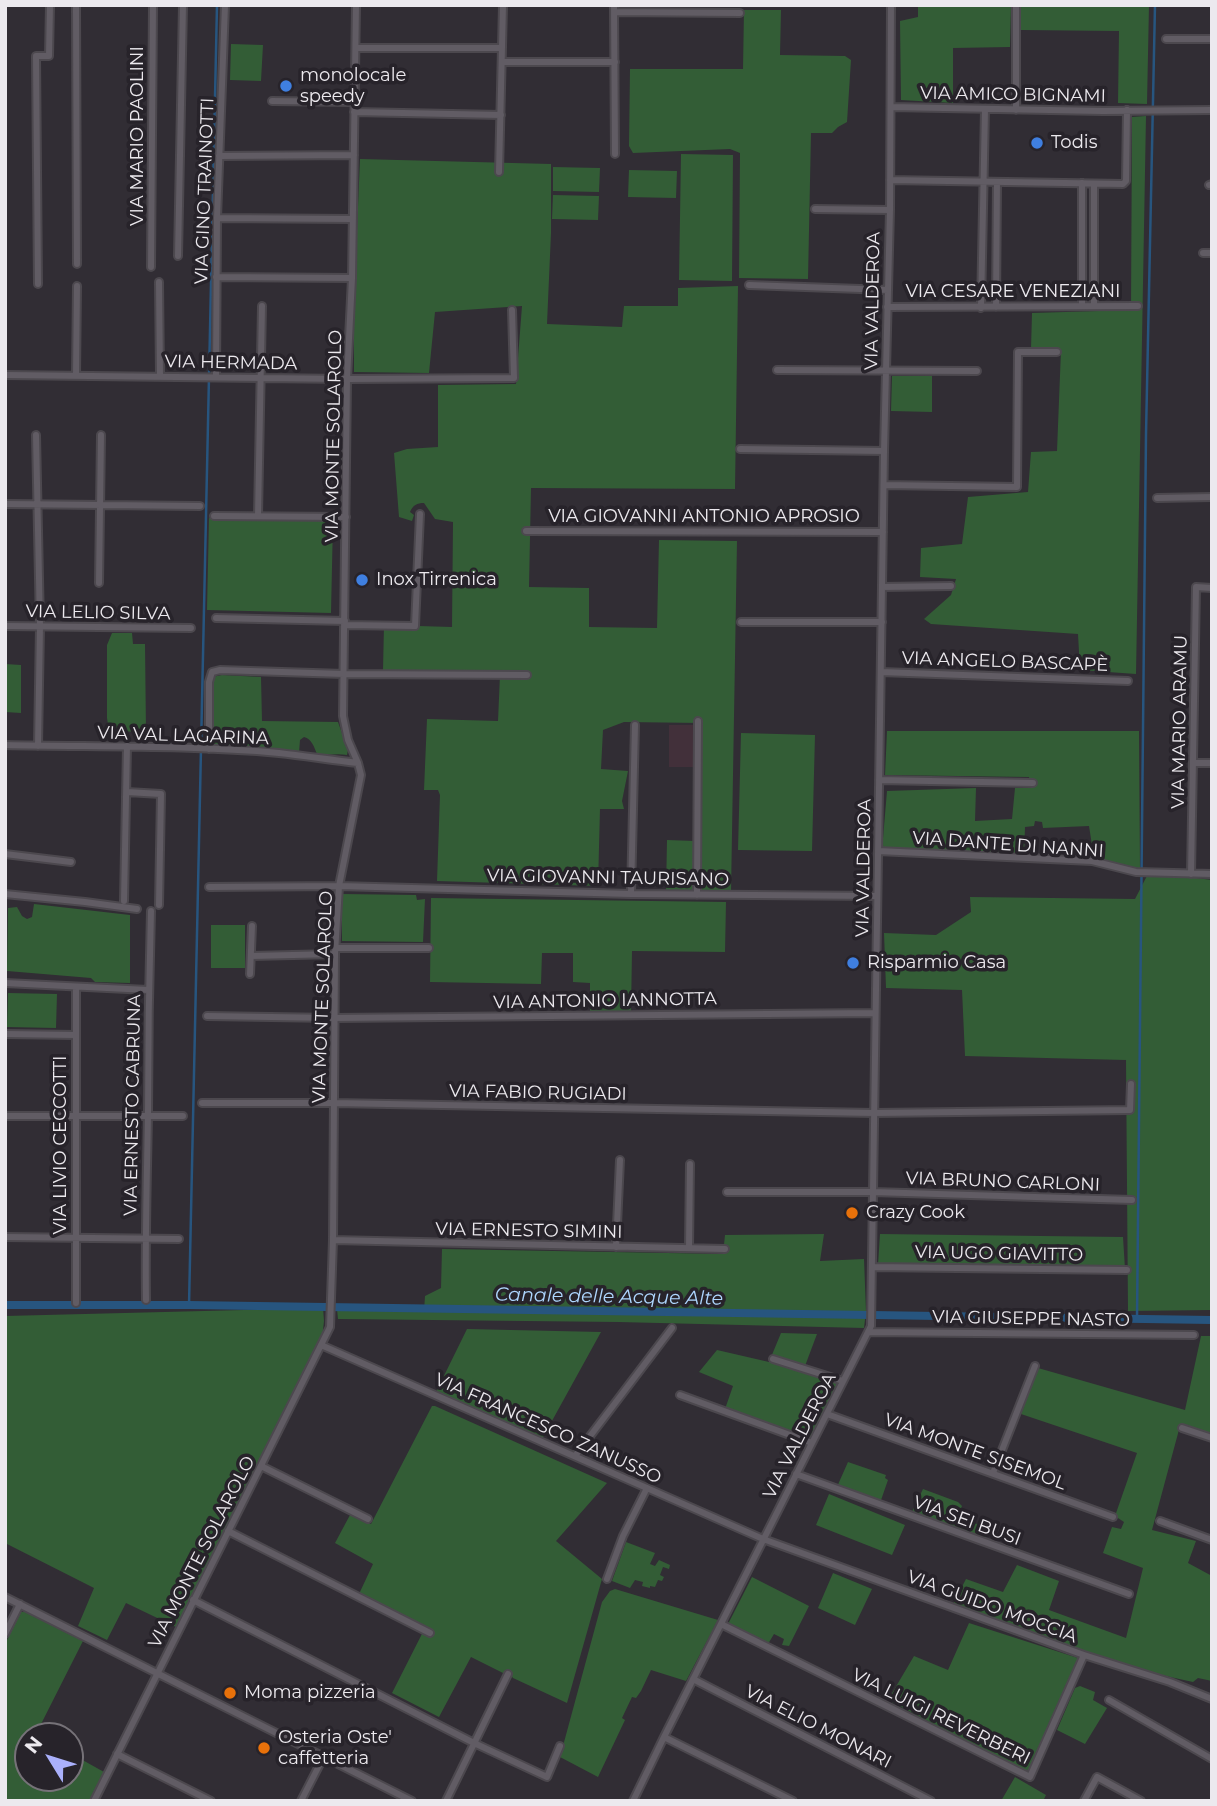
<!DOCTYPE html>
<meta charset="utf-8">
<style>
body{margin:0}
#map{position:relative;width:1217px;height:1806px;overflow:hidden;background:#312d34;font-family:Montserrat,sans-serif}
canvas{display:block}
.frame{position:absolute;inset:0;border:7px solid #ece9ee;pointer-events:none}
.north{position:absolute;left:14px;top:1722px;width:70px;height:70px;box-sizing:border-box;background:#27232a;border:2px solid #767278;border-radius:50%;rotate:308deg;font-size:19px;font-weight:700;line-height:28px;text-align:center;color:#ece9ee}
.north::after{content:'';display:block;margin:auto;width:24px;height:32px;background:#aab0fb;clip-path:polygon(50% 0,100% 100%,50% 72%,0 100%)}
</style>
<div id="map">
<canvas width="1217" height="1806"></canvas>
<div class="frame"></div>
<div class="north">N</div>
</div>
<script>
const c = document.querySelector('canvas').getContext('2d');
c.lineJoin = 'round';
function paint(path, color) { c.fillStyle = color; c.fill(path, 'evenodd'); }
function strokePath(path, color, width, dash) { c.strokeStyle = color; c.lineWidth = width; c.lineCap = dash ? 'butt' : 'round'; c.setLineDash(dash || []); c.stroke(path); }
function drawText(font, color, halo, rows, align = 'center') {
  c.font = font + ' Montserrat,sans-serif'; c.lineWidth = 7; c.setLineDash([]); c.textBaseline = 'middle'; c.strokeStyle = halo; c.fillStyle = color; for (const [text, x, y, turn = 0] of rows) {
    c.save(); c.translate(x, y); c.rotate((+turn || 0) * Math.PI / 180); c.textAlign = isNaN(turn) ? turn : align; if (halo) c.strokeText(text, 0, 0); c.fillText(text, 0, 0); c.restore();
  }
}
paint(new Path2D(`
 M669,725H695V767H669Z`), '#42303a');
paint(new Path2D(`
 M918,5H1011L1010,47L953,48V103L901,100L900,21L918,17Z
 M1021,5H1149L1147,104L1118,103L1119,31L1021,30Z
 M744,10H781L780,55L845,56L851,60L847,122L838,127L832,133H811L808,279L739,278L740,153L730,149L633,153L629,146L630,69H743Z
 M231,44L263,45L261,81L230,80Z
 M1146,116L1136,674L1080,670L1078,634L931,624L924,619L951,595L956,579L920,577L921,548L962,544L968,497L1028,492L1031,452L1057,451L1061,350L1031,349L1032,313L1131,310L1132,117Z
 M681,154L733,155L732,281L679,280Z
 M360,159L551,164V233L547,324L622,327L624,306H678V288L738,286L735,489L531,488L529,587L589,588V627L657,628L659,540L737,541L731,892H699L702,723L624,722L603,730L601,769L628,771L622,801L624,809H600L598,886L437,881L440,795L438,790H424L427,719L498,721L500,675L383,670L384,625L452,627L453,522L435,519L424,503C417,503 413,505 410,512L414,515L412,521L399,517L394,453L407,449L438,447V385L516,384L522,306L435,312L429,373L354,372V301Z
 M553,167L600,168L599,192L553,191Z
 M629,170L677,171L676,198L628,197Z
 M553,195L599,196L598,220L552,219Z
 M892,376H932V412L891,411Z
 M209,518L333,521L331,613L207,610Z
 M112,633H132L133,644H145L146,732L109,731L107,718V645Z
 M5,664L21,665V713L5,712Z
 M222,675L261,677L262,721L338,722L348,750L347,755C336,753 328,756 317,754C314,747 312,739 304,737L300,740L299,753L225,746L212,743V677Z
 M887,731H1139L1140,869L1094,858L1089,826L1043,828L1042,822L1035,821L1034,826L1025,827L1024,856L882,850L887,791L976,788L975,821L1012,819L1015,788H1031L1029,777L885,775Z
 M741,733L815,735L812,851L738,850Z
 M667,840L695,841L694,892H666Z
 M1149,872L1212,880V1310L1128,1311L1126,1060L965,1056L962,990L886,988L884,933L936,935L971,912L970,897L1135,899Z
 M342,894L416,895L417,900L425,899L423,942L342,941Z
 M431,898L726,902L725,952L632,951L631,1012H590V983L573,982V953H542L541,984L430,982Z
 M34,904L130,915V983L95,982L91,978L7,971L8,908L17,907L22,916L27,919L32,917Z
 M211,925H245V968H211Z
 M8,993L57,994L56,1028L7,1027Z
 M824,1234L820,1261L864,1259L866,1311L864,1328L618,1322L338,1319L337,1309L424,1311L425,1296L441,1288L442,1249L723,1254L725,1235Z
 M880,1234L1123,1237L1125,1269L907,1263L878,1265Z
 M323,1308L324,1321L322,1339L176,1627L126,1603L107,1640L78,1626L94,1588L7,1544L5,1546V1316Z
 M467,1329L601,1332L542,1439L436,1392Z
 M781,1333L817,1334L805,1366L842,1378L812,1442L725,1409L733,1386L699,1372L717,1350L769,1362Z
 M1201,1336H1212V1436L1180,1426L1152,1530L1196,1541L1188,1563L1212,1576V1681L1198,1678L1193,1682L1152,1673L997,1623L952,1606L966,1579L1003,1592L1017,1565L1059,1581L1049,1610L1126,1638L1143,1568L1103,1553L1112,1527L1121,1529L1124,1522L1115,1516L1137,1453L1021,1414L1038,1368L1185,1410Z
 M432,1406H435L607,1483L556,1541L602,1579L567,1703L513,1678L508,1672L505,1674L471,1657L439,1717L392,1693L426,1626L359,1594L373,1564L335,1543L350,1515L371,1524Z
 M848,1462L886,1475L885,1478L888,1480L880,1503L836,1489Z
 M923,1489L958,1502L962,1506L958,1517L968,1523L980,1524L985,1519L993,1522L983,1544L911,1514Z
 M829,1494L905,1525L892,1555L816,1525Z
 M626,1542L655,1553L650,1564L655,1566L659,1560L670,1565L669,1569L663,1567L660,1575L664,1577L662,1581L658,1580L655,1587L650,1586V1588L642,1586L643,1582L635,1580L630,1588L612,1581Z
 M833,1573L872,1589L855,1625L818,1608Z
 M752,1577L809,1606L789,1646L782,1645L784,1639L774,1634L768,1644L728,1624Z
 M615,1589L718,1620L686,1681L651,1670L641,1691L636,1698L632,1697L622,1718L625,1720L598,1777L560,1757L602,1602L610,1591Z
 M21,1612H26L83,1641L36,1734L38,1736H28V1778H70V1753L104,1772L89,1801H5V1644Z
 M969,1623L1078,1658L1027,1773L888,1700L914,1656L948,1670Z
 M1080,1686L1095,1692L1093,1700L1107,1708L1085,1744L1057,1730L1075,1688Z
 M1015,1777L1046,1795L1043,1801H1001Z`), '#335d36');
strokePath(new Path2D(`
 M189,1305L217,5
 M1137,1318L1146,434L1155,5`), '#27557f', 2.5);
strokePath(new Path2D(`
 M5,1305H189L1212,1320`), '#27557f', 8);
const street = new Path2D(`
 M76,5L77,264
 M614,5L615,154
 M1016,5V110
 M614,12L740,13
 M1166,39H1212
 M356,48H502
 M502,62H615
 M272,101L355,102
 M891,107L1103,111L1212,110
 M354,112L501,115
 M219,156L354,155
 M499,172L503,5
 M890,180L1123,184L1126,181L1127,110
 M1209,185L1212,184
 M815,209L890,210
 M217,218L352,219
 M1203,253H1212
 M178,256L183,5
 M151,267L153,5
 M216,277L352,278
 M159,282L160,376
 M38,284L36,56H49L50,5
 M749,285L888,290
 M1082,306V183
 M1094,306V184
 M887,307L1138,306
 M996,307L997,182
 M981,308L985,109
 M777,370L977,371
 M5,375L347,379L514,378L512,310
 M76,376L77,286
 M216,377L217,218L225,5
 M36,435L40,626L38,746
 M740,449L884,451
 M884,485L1017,487L1018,352H1057
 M1157,498L1212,497
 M5,504L200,506
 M214,516L346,517
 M258,516L262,306
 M526,531L883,532
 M99,583L101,435
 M882,587L951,586
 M216,618L345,621
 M741,622H882
 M345,625L415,626L420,514
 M5,626L191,628
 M881,672L1128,681
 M5,745C96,747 188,745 279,753C305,756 332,760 358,763
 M209,749V682L212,672L220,670L344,674L527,675
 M1193,763H1212
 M879,780L1033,783
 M127,792L161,794L159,905
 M878,851L1092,861L1136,872L1212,874
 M5,854L71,862
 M1191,874L1196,587L1212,588
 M209,887L339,886L631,894L877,896
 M5,894L85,902L137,909
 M631,894L635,725
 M697,895L698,721
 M124,901L127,746
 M336,948H429
 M251,956L335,954
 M250,974L252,926
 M5,983L148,990
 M207,1016L334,1018L875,1013
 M5,1034L76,1035
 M202,1103H334L874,1113L1130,1110L1131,1084
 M5,1116H183
 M727,1192H873L1132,1200
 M5,1237L179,1239
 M333,1240L725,1249
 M616,1247L620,1160
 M689,1248L690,1164
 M872,1267L1127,1270
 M146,1300C145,1238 147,1176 148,1113C148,1046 149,978 151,911
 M76,1303V987
 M868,1332L1194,1335
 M321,1345L763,1539L1084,1655L1170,1682L1212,1699
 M773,1359L843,1381
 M680,1395L812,1443
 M827,1414L1113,1517
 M1182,1428L1212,1438
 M575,1456L672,1328
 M261,1466L368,1519
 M993,1473L1035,1366
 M796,1474L1129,1594
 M1160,1521L1212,1540
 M228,1531L430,1633
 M607,1579L623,1536L647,1488
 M5,1597L412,1801
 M193,1600L474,1743L547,1777L560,1746
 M721,1624L1030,1777L1084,1655
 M5,1634L20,1604
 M693,1679L931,1801
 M1109,1700L1212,1759
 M664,1737L793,1801
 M117,1754L211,1801
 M94,1801L330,1327L333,1240L335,954L339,886L361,775L358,763L348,740L343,716L347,379L352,278L356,5
 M301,1801L324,1756
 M446,1801L508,1674
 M633,1801L664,1737L871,1326L884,451L890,210L891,5
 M1084,1801L1097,1777L1141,1801`);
strokePath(street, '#4c484e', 10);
strokePath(street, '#615c64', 6);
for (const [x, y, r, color] of [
 [286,86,7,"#3f7fe0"],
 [1037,143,7,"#3f7fe0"],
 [362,580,7,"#3f7fe0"],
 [853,963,7,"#3f7fe0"],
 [852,1213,7,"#e8710a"],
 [230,1693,7,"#e8710a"],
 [264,1748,7,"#e8710a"]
]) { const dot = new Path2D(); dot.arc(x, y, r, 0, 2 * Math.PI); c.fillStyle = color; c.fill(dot); strokePath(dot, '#27232a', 2.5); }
drawText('18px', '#ece9ee', '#27232a', [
 ["monolocale",300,76],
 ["speedy",300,97],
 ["Todis",1051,143],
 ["Inox Tirrenica",376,580],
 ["Risparmio Casa",867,963],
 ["Crazy Cook",866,1213],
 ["Moma pizzeria",244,1693],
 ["Osteria Oste'",278,1738],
 ["caffetteria",278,1759]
], 'left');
drawText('18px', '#ece9ee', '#27232a', [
 ["VIA AMICO BIGNAMI",1013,95,1],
 ["VIA MARIO PAOLINI",138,136,-90],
 ["VIA GINO TRAINOTTI",205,191,-88],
 ["VIA CESARE VENEZIANI",1013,292],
 ["VIA VALDEROA",873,301,-89],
 ["VIA HERMADA",231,363,1],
 ["VIA MONTE SOLAROLO",334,436,-89],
 ["VIA GIOVANNI ANTONIO APROSIO",704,517],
 ["VIA LELIO SILVA",98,613,1],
 ["VIA ANGELO BASCAPÈ",1005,662,2],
 ["VIA MARIO ARAMU",1180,722,-89],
 ["VIA VAL LAGARINA",183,736,2],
 ["VIA DANTE DI NANNI",1008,845,4],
 ["VIA VALDEROA",864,868,-89],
 ["VIA GIOVANNI TAURISANO",608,878,1],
 ["VIA MONTE SOLAROLO",323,997,-88],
 ["VIA ANTONIO IANNOTTA",605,1001,-1],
 ["VIA FABIO RUGIADI",538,1093,1],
 ["VIA ERNESTO CABRUNA",133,1105,-89],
 ["VIA LIVIO CECCOTTI",61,1145,-90],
 ["VIA BRUNO CARLONI",1003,1182,2],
 ["VIA ERNESTO SIMINI",529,1231,1],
 ["VIA UGO GIAVITTO",999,1254,1],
 ["VIA GIUSEPPE NASTO",1031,1319,1],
 ["VIA FRANCESCO ZANUSSO",548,1429,24],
 ["VIA VALDEROA",800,1436,-63],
 ["VIA MONTE SISEMOL",975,1452,20],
 ["VIA SEI BUSI",967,1521,20],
 ["VIA MONTE SOLAROLO",202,1552,-63],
 ["VIA GUIDO MOCCIA",992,1607,20],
 ["VIA LUIGI REVERBERI",941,1717,26],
 ["VIA ELIO MONARI",818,1727,27]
]);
drawText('italic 19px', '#aed6fe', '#27232a', [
 ["Canale delle Acque Alte",609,1297,1]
]);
</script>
